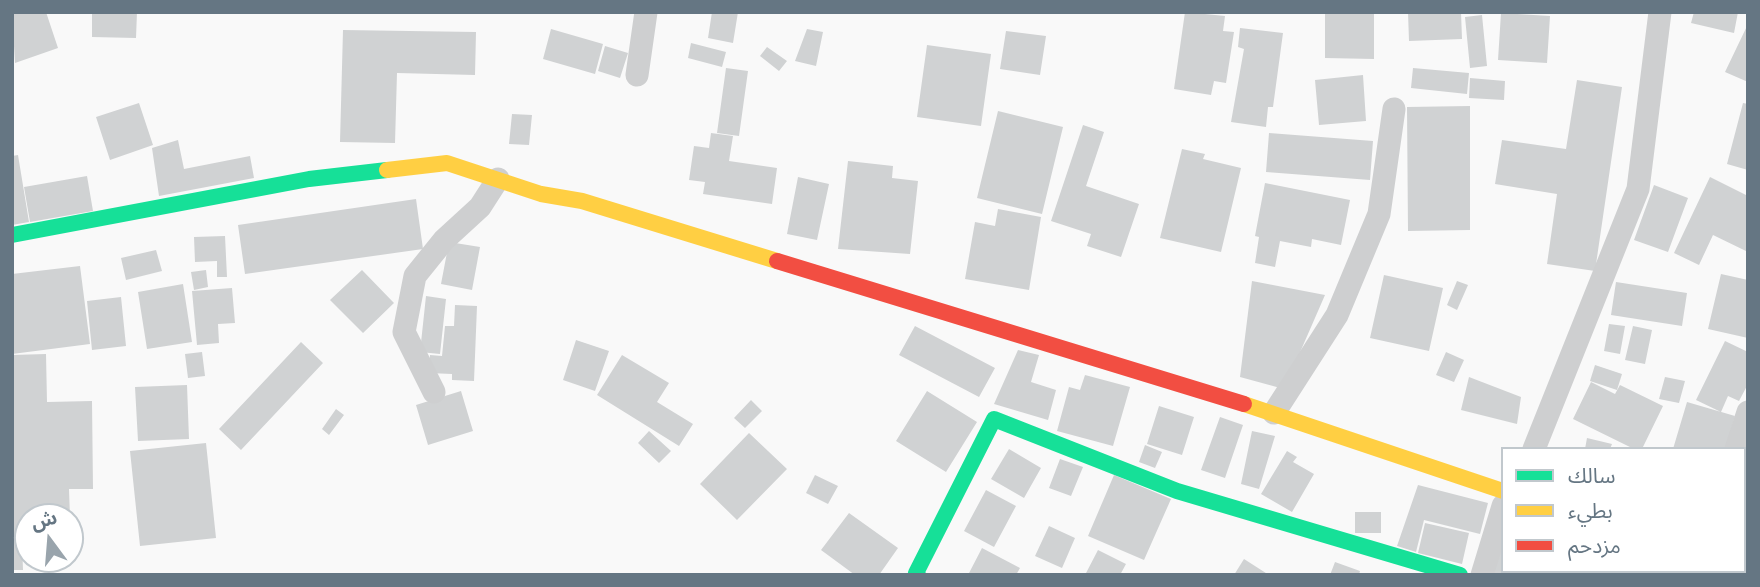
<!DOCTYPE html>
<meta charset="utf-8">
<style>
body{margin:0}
#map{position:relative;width:1760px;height:587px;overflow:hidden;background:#f9f9f9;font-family:Manrope,"Noto Sans Arabic",sans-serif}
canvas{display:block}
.frame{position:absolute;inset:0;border:14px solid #657683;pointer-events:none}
.legend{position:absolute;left:1501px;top:447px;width:245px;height:126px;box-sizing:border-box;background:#fff;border:2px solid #c1c8cd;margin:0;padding:9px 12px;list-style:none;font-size:21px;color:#657683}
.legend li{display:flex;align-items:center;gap:14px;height:35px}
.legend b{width:35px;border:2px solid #c1c8cd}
.north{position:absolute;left:14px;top:503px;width:70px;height:70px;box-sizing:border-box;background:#fff;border:2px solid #c1c8cd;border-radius:50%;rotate:344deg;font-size:19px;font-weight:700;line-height:28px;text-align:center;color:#657683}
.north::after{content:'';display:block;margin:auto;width:24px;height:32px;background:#99a4ac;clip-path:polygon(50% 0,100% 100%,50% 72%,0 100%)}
</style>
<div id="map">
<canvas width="1760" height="587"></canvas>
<div class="frame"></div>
<ul class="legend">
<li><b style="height:9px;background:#16e098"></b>سالك</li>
<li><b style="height:9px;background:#ffcf43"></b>بطيء</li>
<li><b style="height:9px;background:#f24e42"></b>مزدحم</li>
</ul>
<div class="north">ش</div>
</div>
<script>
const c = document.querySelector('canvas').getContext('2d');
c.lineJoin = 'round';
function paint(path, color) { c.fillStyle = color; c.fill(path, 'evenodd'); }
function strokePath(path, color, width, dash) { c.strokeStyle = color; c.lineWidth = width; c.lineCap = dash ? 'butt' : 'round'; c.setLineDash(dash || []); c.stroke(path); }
paint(new Path2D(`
 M12,12H46L58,48L15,63Z
 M92,12H137L136,38L92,37Z
 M712,12H738L733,43L708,38Z
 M1185,12L1225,16L1223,31L1234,32L1226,83L1214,81L1211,95L1174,89Z
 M1325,12L1374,13V59L1325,58Z
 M1408,12H1461L1462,39L1409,41Z
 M1694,12H1738L1734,33L1691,23Z
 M1501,13L1550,16L1547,63L1498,60Z
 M1482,15L1487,66L1470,68L1465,17Z
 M1748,24V82L1725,72Z
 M1240,28L1283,33L1273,107H1268L1266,127L1231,122L1244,49L1238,47Z
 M551,29L603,44L595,74L543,59Z
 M807,29L823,32L816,66L795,61Z
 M343,30L476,32L475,75L397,73L395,143L340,142Z
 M1006,31L1046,36L1040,75L1000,69Z
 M691,43L726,52L722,67L688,58Z
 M927,45L991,54L981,126L917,117Z
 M605,46L628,53L620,78L598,71Z
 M767,47L787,61L779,71L760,56Z
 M726,68L748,71L739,136L717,133Z
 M1413,68L1469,73L1467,94L1411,88Z
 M1363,75L1366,121L1319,125L1315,80Z
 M1470,78L1505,81L1504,100L1469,98Z
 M1577,80L1622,87L1595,271L1547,264L1557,194L1495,184L1502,140L1566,149Z
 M139,103L153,145L110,160L96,117Z
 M1743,103L1748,104V170L1727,164Z
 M1470,106V230L1408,231L1407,107Z
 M998,111L1063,127L1042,214L977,198Z
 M512,114L532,115L529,145L509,144Z
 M1083,125L1104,132L1086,186L1139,204L1121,257L1087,246L1091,234L1051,221Z
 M711,133L733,136L729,161L777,168L772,204L703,194L705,182L689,180L694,146L709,148Z
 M1269,133L1373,141L1370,180L1266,172Z
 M178,140L184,169L250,156L254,178L159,196L152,148Z
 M1182,149L1205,154L1203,159L1241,168L1221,252L1160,238Z
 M18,155L29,222L12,225V156Z
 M848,161L893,166L892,178L918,181L910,254L838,249Z
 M87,176L93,211L30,222L24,187Z
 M798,177L829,184L817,240L787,234Z
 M1710,177L1748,196V252L1713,235L1699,265L1674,253Z
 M1265,183L1350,200L1341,245L1312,239L1311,247L1280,241L1275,267L1255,263L1259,237L1255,236Z
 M1654,185L1688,198L1668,252L1634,240Z
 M416,199L423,249L245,274L238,225Z
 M998,209L1041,217L1029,290L965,279L975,222L995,226Z
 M225,236L227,277H217V261L195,262L194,237Z
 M449,242L480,247L472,290L441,284Z
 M156,250L162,271L126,280L121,258Z
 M80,266L90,344L12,354V274Z
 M206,270L208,287L194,290L191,272Z
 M362,270L394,303L363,333L330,300Z
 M1721,274L1748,280V338L1708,329Z
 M1384,275L1443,288L1429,351L1370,338Z
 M1252,281L1325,295L1284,389L1240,377Z
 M1457,281L1468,285L1457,310L1447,305Z
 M1616,282L1687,293L1682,326L1611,315Z
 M183,284L192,342L147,349L138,292Z
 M232,288L235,323L218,324L219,343L197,345L192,291Z
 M426,296L446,299L440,354L420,352Z
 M121,297L126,346L92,350L87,301Z
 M455,305L477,306L474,381L452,380V374L429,373L430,355L442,356L445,326H454Z
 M1609,324L1625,326L1620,354L1604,351Z
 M915,326L995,368L979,397L899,355Z
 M1633,326L1652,330L1645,364L1625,360Z
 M576,340L609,351L595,391L563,380Z
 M1725,341L1748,352V384L1739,401L1728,396L1721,412L1696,400Z
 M301,342L323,363L241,450L219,429Z
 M1018,350L1039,355L1031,382L1056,390L1048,420L994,404Z
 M202,352L205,376L188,378L185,354Z
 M1446,352L1464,360L1454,382L1436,375Z
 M46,354L47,402L92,401L93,489H69L70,517H28V541H22L23,570H12V355Z
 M622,355L669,383L657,402L693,424L679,446L597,395Z
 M1595,365L1622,374L1617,390L1590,381Z
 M1085,375L1130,387L1113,446L1057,431L1069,387L1080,390Z
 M1469,377L1521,397L1517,424L1461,410Z
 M1665,377L1685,381L1679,403L1659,399Z
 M1591,382L1615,394L1620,385L1663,406L1642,449H1634L1573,419Z
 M187,385L189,439L138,441L135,387Z
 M461,391L473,431L428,445L416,405Z
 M927,391L977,422L946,472L896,441Z
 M751,400L762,411L745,428L734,418Z
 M1687,402L1735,416L1725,449H1673Z
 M1159,406L1194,417L1182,455L1147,444Z
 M336,409L344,415L329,435L322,429Z
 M1220,417L1243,425L1225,478L1201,470Z
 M649,431L671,451L659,463L638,443Z
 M1252,431L1275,436L1259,489L1241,484Z
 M749,433L787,469L737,520L700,484Z
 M1587,438L1612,444L1610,449H1585Z
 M206,443L216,538L140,546L130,451Z
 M1145,445L1162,452L1155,468L1139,462Z
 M1009,449L1041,468L1024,498L991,479Z
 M1287,451L1297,457L1293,462L1314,474L1292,512L1261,494Z
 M1060,459L1083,467L1071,496L1049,488Z
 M815,475L838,486L828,504L806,493Z
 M1114,475L1171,499L1144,560L1088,536Z
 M1418,485L1488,503L1480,534L1424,520L1416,552L1397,546Z
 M986,490L1016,506L994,547L964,531Z
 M1355,512H1381V533H1355Z
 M849,513L898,548L879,575H855L821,550Z
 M1425,523L1469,533L1462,564L1418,553Z
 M1049,526L1075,538L1062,568L1035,556Z
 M982,548L1020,568L1016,575H968Z
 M1098,550L1126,564L1120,575H1085Z
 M1500,551L1503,552V571H1510L1509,575H1490Z
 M1244,559L1269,575H1234Z
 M1335,562L1360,571L1359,575H1330Z`), '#d0d2d3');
strokePath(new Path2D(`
 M637,75L646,12
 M434,392L404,332L415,276L444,240L480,207L498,179
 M1274,413L1337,315L1379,214L1394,109
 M1534,449L1638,189L1660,12
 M1736,449L1748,412
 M1482,575L1503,506`), '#cecfd0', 23);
strokePath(new Path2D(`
 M12,235L309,179L387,170
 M1738,571L1748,575
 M918,575L916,573L994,419L1177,491L1460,575`), '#16e098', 16);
strokePath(new Path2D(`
 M387,170L447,163L541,194L582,201L777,261
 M1244,404L1503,491`), '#ffcf43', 16);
strokePath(new Path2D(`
 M777,261L1244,404`), '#f24e42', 16);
</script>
